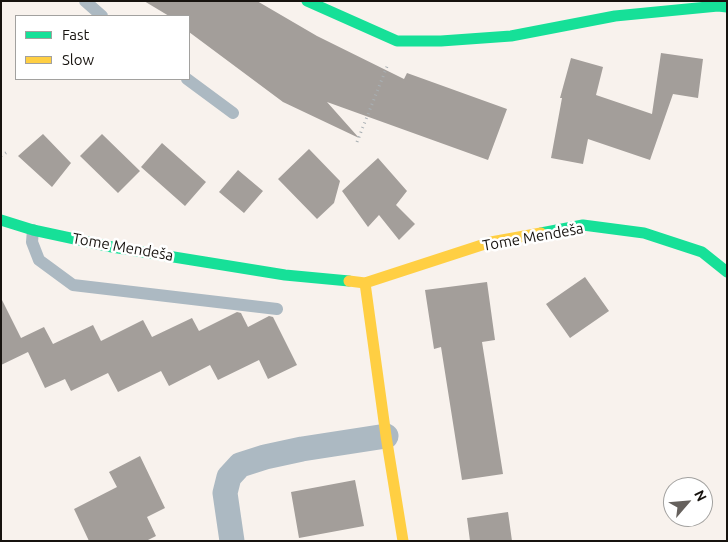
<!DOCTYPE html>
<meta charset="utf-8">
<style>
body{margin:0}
#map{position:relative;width:728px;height:542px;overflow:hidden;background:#f8f2ed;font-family:Ubuntu,sans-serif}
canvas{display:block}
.frame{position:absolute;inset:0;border:2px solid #17130f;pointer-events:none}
.legend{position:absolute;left:15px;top:15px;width:175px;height:65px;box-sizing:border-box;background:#fff;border:1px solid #a2a19f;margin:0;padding:6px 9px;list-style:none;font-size:15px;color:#17130f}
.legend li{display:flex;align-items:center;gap:10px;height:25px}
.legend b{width:25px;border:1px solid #a2a19f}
.north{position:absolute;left:663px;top:477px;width:50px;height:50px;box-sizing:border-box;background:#fff;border:1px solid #a2a19f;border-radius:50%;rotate:63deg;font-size:14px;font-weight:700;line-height:20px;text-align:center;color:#17130f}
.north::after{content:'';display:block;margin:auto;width:18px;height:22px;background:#66615d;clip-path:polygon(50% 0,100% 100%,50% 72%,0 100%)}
</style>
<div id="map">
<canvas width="728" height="542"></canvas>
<div class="frame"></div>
<ul class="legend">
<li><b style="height:6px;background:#16e098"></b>Fast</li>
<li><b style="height:6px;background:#ffcf43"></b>Slow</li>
</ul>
<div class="north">N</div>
</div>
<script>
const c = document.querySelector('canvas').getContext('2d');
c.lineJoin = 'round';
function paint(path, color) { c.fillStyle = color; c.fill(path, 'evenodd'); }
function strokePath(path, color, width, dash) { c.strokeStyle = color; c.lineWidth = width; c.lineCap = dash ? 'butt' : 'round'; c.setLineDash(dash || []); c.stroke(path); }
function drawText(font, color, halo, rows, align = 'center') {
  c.font = font + ' Ubuntu,sans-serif'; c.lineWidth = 5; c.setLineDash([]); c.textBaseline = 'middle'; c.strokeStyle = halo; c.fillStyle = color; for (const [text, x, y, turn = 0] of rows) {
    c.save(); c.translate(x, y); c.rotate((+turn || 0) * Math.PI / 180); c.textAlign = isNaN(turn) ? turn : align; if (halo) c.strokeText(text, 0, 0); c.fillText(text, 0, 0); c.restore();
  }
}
paint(new Path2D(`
 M144,1H257L317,36L404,79L407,73L507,109L488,160L327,102L359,138L283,102L189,32V16H169Z
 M661,53L703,59L698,98L673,94L650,160L588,139L583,164L551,158L562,98H560L571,58L603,67L596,95L652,114Z
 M43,134L71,163L52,187L18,156Z
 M102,134L140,171L118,193L80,156Z
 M162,143L206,182L185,206L141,167Z
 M309,149L340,181L334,203L317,219L278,179Z
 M378,158L407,191L396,205L415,224L399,240L379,215L368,227L342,191Z
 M238,170L263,191L244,213L219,192Z
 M585,277L609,311L570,338L546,304Z
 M487,282L495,340L482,342L503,474L462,480L441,347L434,349L425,290Z
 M1,298L21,338L44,327L53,344L93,325L101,341L143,320L152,337L192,318L199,331L237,312L241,313L248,327L269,316L273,317L297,365L268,379L259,360L218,380L210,365L169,386L161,371L118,392L108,373L71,391L65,379L45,388L28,352L1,365Z
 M140,456L165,508L147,517L156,536L146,541H89L74,509L117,487L109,472Z
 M355,480L364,526L299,538L291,492Z
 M508,512L512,541H470L467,518Z`), '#a39e9a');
strokePath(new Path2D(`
 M357,142L388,64
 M1,156L9,151`), '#a9b0b4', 3, [1, 4]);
strokePath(new Path2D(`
 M85,1L102,16
 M187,79L233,113
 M33,230L32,242L39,260L73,285L277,309`), '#acb9c2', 12);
strokePath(new Path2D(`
 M232,541L225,493L229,477L240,465L265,457L302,449L386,436`), '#acb9c2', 25);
strokePath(new Path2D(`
 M307,1L397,41H441L511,36L615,16L718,6L727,7
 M1,220L33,230L112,247L285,275L349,281
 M541,233L583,225L644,233L702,252L727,272`), '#16e098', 11);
strokePath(new Path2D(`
 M349,281L365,283L491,242L541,233
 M365,283L386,436L403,541`), '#ffcf43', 11);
drawText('15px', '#17130f', '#fff', [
 ["Tome Mendeša",533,237,-10],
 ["Tome Mendeša",123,247,10]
]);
</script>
